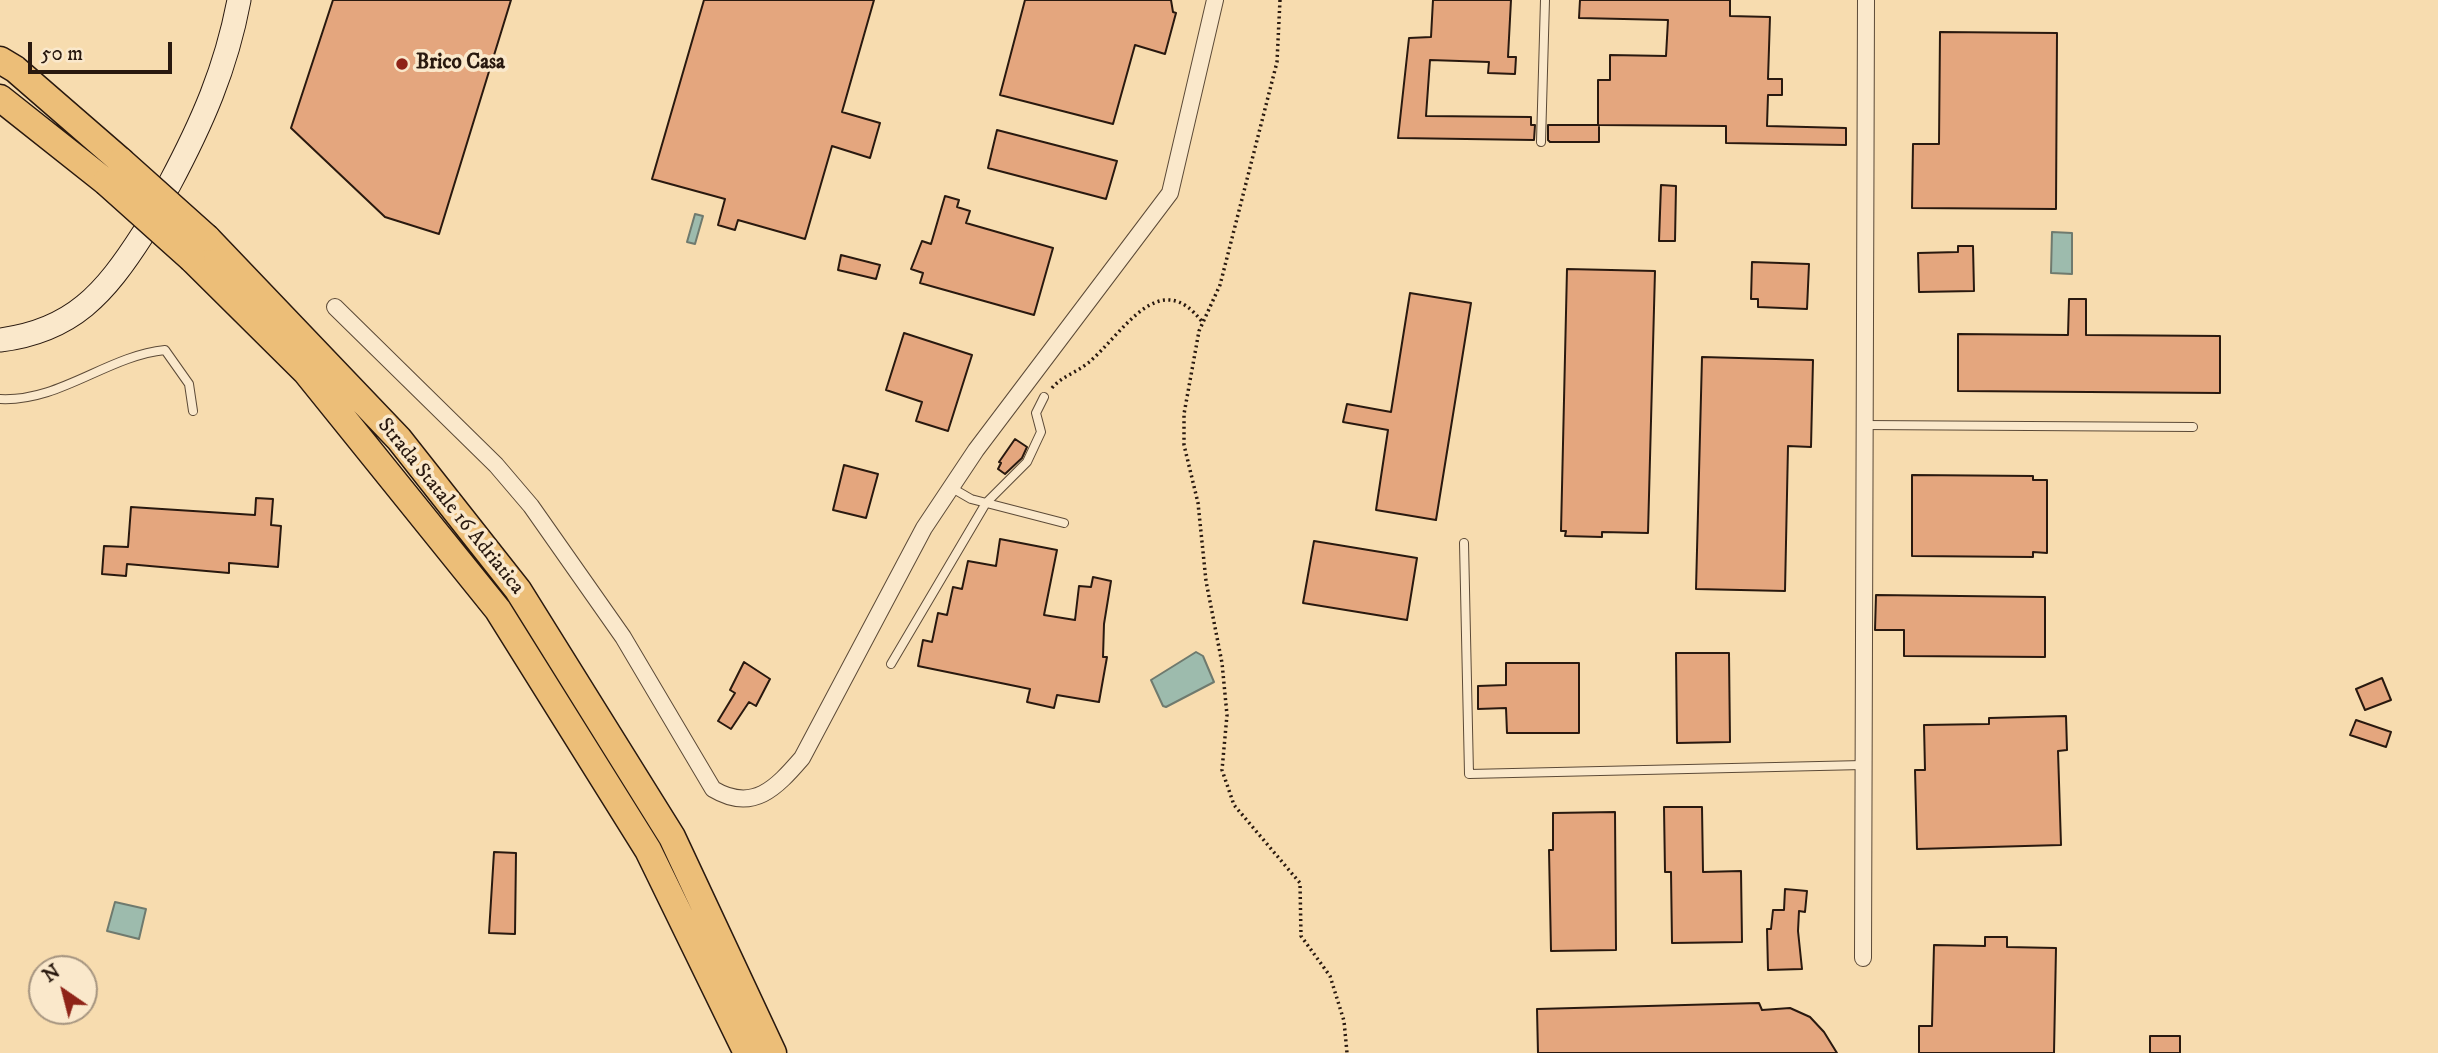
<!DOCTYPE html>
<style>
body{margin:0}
#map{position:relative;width:2438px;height:1053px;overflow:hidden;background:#f7dcaf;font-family:"IM FELL DW Pica",serif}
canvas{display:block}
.north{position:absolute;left:28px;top:955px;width:70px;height:70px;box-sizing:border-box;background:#fae8cb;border:2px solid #a69580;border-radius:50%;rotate:325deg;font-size:19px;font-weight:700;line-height:28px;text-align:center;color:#29190f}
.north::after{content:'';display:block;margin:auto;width:24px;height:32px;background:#8f2418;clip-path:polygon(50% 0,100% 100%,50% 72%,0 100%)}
.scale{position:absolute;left:28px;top:42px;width:144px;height:32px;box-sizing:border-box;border:4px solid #29190f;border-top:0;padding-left:9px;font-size:21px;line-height:24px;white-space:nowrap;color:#29190f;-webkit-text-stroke:5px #fae8cb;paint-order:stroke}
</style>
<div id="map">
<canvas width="2438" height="1053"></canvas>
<div class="north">N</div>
<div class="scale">50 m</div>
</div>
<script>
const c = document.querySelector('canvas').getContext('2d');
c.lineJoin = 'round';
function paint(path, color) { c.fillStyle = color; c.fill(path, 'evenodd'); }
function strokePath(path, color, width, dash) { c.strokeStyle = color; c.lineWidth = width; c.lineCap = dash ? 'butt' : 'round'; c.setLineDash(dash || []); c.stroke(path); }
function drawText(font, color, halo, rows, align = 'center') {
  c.font = font + ' "IM FELL DW Pica",serif'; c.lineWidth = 7; c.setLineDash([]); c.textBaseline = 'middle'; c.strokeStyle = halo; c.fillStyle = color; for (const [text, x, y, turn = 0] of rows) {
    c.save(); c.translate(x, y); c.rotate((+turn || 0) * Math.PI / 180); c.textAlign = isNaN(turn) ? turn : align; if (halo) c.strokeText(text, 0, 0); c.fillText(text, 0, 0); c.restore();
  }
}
const water = new Path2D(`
 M695,214L703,216L695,244L687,242Z
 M2052,232L2072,233V274L2051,273Z
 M1196,652L1203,656L1214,682L1166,707L1163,706L1151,680Z
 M115,902L146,909L139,939L107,931Z`);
paint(water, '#9dbbad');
strokePath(water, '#6f7a6e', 2);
const building = new Path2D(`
 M333,0H511L439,234L385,217L291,128Z
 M704,0H874L842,112L880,123L870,158L832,146L805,239L738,220L735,230L718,225L725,199L652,179Z
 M1025,0H1171L1173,12L1176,13L1165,54L1135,45L1113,124L1000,95Z
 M1433,0H1511L1508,57H1516L1515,74L1488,73L1489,62L1430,60L1426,116L1531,117V125H1535L1534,140L1398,138L1409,38L1431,37Z
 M1580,0H1730V16L1770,17L1768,79H1782V95H1768L1767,126L1846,128V145L1726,143V126L1598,125V80H1610V55L1666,56L1668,20L1579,18Z
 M1940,32L2057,33L2056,209L1912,208L1913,144H1939Z
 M1548,125H1599V142H1550L1548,140Z
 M997,130L1117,161L1106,199L988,168Z
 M1661,185L1676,186L1675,241H1659Z
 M945,196L959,200L957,207L970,211L966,223L1053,248L1034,315L920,283L923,273L911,269L922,241L931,244Z
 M1958,246H1973L1974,291L1919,292L1918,253L1958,252Z
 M841,255L880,265L876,279L838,270Z
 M1752,262L1809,264L1807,309L1758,307V299H1751Z
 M1567,269L1655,271L1648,533L1602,532V537L1565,536L1566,531H1561Z
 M1410,293L1471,303L1436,520L1376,510L1388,430L1343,422L1347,404L1391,412Z
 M2069,299H2086V335L2220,336V393L1958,391V334L2068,335Z
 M904,333L972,355L948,431L916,421L922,402L886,390Z
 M1702,357L1813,360L1811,447L1788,446L1785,591L1696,589Z
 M1015,439L1027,447L1022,458L1005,474L998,469L1001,463L999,462Z
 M844,465L878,474L866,518L833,510Z
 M1912,475L2033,476V480H2047V553L2033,552V557L1912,556Z
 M256,498L273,499L271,525L281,526L278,567L229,563V573L127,564L126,576L102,574L104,546L128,547L131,507L255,515Z
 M1000,539L1057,550L1044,615L1075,620L1079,586L1091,587L1093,577L1111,581L1104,624L1103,657H1107L1099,702L1057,695L1054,708L1027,702L1030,689L918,666L923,640L932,642L938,613L947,615L953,587L962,589L968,561L996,566Z
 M1314,541L1417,558L1407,620L1303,603Z
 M1876,595L2045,597V657L1904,656V630H1875Z
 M1676,653H1729L1730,742L1677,743Z
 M744,662L770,679L756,706L749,702L731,729L718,721L735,693L730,690Z
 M1506,663H1579V733H1507L1506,708L1478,709V686L1506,685Z
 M2382,678L2391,700L2365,710L2356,689Z
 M2066,716L2067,750L2058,751L2061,845L1917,849L1915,770H1925L1924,725L1989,724V718Z
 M2356,720L2391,732L2386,747L2350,735Z
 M1664,807H1702L1703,872L1741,871L1742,942L1672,943L1671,872H1665Z
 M1615,812L1616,950L1551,951L1549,850H1553V813Z
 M494,852L516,853L515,934L489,933Z
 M1785,889L1807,891L1805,912L1799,911L1798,931L1802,969L1768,970L1767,929H1771L1773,910H1784Z
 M1985,937H2007V947L2056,948L2054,1053H1919V1026H1932L1934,945L1985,946Z
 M1759,1003L1762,1010L1790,1008L1810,1017L1824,1032L1837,1053H1538L1537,1009Z
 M2150,1036H2180V1053H2150Z`);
paint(building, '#e4a67e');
strokePath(building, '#29190f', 2);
const service = new Path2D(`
 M1541,142L1545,0
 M0,399C60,402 107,356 165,350L189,384L193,411
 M1864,425L2193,427
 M952,488L971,499L1064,523
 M1464,543L1469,774L1863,765
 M891,664L986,503L1027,462L1041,432L1036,413L1044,397`);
const minor = new Path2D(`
 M335,307L496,465L531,506L623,637L713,789C753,813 776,788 802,758L924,528L976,450L1170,193L1215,0
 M1863,958L1866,0`);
const secondary = new Path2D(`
 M169,185C202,123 226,69 239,0
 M0,340C73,331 105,293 143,234`);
const trunk = new Path2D(`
 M0,60L15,69L121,161
 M0,98L106,182
 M207,238L399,439L518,590L672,837L773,1053
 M192,259L306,372L498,610L648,850L747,1053`);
strokePath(service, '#5c4a37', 10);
strokePath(minor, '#5c4a37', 18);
strokePath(secondary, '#29190f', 25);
strokePath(trunk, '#29190f', 29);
strokePath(new Path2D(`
 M1280,0L1277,62L1220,285L1199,331L1184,414V445L1198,503L1206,581L1222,663L1227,715L1222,770L1234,805L1300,883L1301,936L1330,976L1344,1021L1347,1053
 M1052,388C1062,376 1076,373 1088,363C1124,333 1159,264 1203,323`), '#29190f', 3.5, [2, 3.5]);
strokePath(service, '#fae8cb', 8);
strokePath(minor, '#fae8cb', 16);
strokePath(secondary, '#fae8cb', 23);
strokePath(trunk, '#ecbe78', 26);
const trunkBridge = new Path2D(`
 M121,161L207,238
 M106,182L192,259`);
strokePath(trunkBridge, '#29190f', 29, []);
strokePath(trunkBridge, '#ecbe78', 26);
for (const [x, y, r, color] of [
 [402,64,7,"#8f2418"]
]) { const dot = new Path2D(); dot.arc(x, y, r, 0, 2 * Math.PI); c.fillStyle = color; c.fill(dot); strokePath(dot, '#fae8cb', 2.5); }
drawText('bold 21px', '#29190f', '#fae8cb', [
 ["Brico Casa",416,64]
], 'left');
drawText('21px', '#29190f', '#fae8cb', [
 ["Strada Statale 16 Adriatica",450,507,51]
]);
</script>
